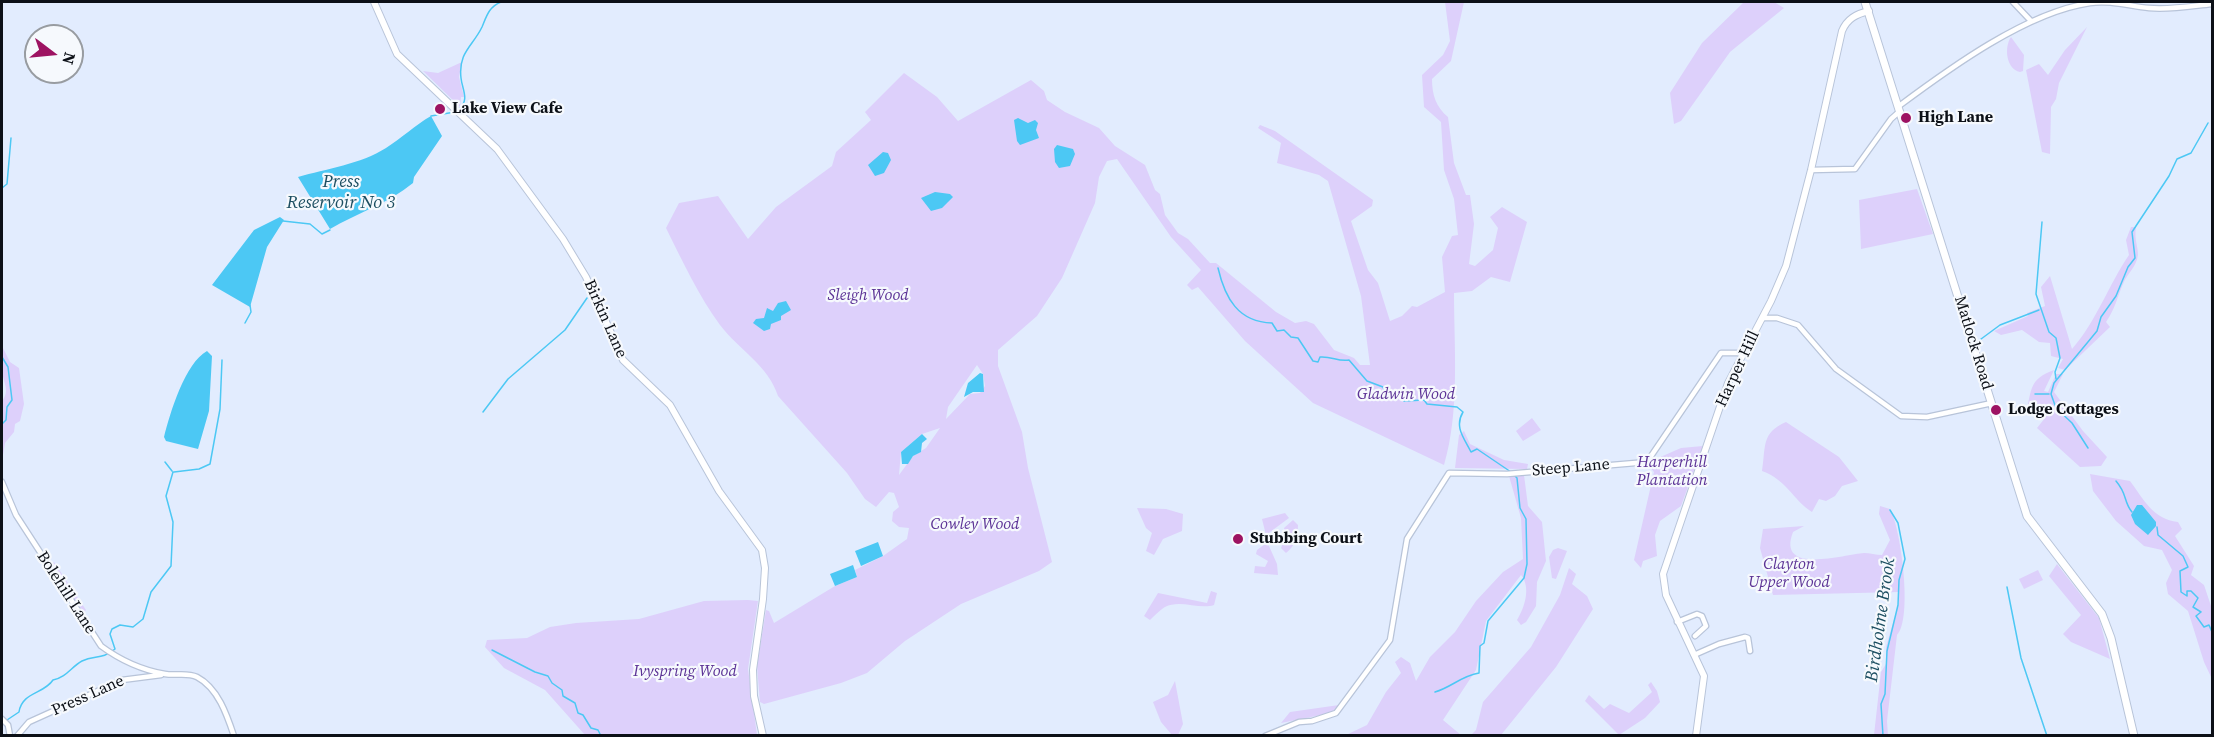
<!DOCTYPE html>
<style>
body{margin:0}
#map{position:relative;width:2214px;height:737px;overflow:hidden;background:#e2ecfe;font-family:"Source Serif 4",serif}
canvas{display:block}
.frame{position:absolute;inset:0;border:3px solid #0c1017;pointer-events:none}
.north{position:absolute;left:24px;top:24px;width:60px;height:60px;box-sizing:border-box;background:#f6f9fd;border:2px solid #989ca1;border-radius:50%;rotate:106deg;font-size:16px;font-weight:700;line-height:24px;text-align:center;color:#0c1017}
.north::after{content:'';display:block;margin:auto;width:21px;height:27px;background:#9d1362;clip-path:polygon(50% 0,100% 100%,50% 72%,0 100%)}
</style>
<div id="map">
<canvas width="2214" height="737"></canvas>
<div class="frame"></div>
<div class="north">N</div>
</div>
<script>
const c = document.querySelector('canvas').getContext('2d');
c.lineJoin = 'round';
function paint(path, color) { c.fillStyle = color; c.fill(path, 'evenodd'); }
function strokePath(path, color, width, dash) { c.strokeStyle = color; c.lineWidth = width; c.lineCap = dash ? 'butt' : 'round'; c.setLineDash(dash || []); c.stroke(path); }
function drawText(font, color, halo, rows, align = 'center') {
  c.font = font + ' "Source Serif 4",serif'; c.lineWidth = 4.5; c.setLineDash([]); c.textBaseline = 'middle'; c.strokeStyle = halo; c.fillStyle = color; for (const [text, x, y, turn = 0] of rows) {
    c.save(); c.translate(x, y); c.rotate((+turn || 0) * Math.PI / 180); c.textAlign = isNaN(turn) ? turn : align; if (halo) c.strokeText(text, 0, 0); c.fillText(text, 0, 0); c.restore();
  }
}
paint(new Path2D(`
 M1445,2H1464L1451,61L1432,79C1432,95 1436,107 1448,117L1454,163L1466,195H1470L1474,224L1469,264L1475,266L1493,250L1498,228L1490,217L1502,207L1527,222L1510,282L1491,277L1472,291L1454,293C1454,349 1460,411 1444,465L1313,403L1245,341L1198,287L1192,290L1187,285L1201,270L1171,237L1117,159L1107,161L1099,177L1095,203L1062,278L1037,316L998,350V366L1022,432L1028,468L1052,562L1039,571L961,604L905,641L867,673L841,683L764,704L760,702L757,666L766,610L769,611L774,623L835,586L857,577L855,570L883,556L907,539L909,528L899,527L892,521L893,512L899,507L894,493L889,492L876,507L865,499L847,473L778,396C768,365 739,350 720,325C698,295 682,260 666,228L679,203L718,196L748,239L776,207L832,166L836,152L871,120L865,112L904,73L937,97L958,121L1031,80L1044,91L1047,100L1065,112L1099,128L1115,146L1145,165L1155,190L1160,194L1165,215L1178,233L1188,239L1210,263H1216L1276,312L1295,323L1306,321L1314,324L1334,350L1354,358L1360,365H1370L1361,296L1328,181L1319,175L1277,163L1281,143L1258,128L1260,125L1275,131L1373,200L1372,206L1351,221L1368,270L1378,283L1390,321L1402,316L1412,306L1417,307L1445,292L1442,257L1452,236L1458,235L1454,199L1444,170L1441,122L1424,107L1422,75L1443,55L1450,41ZM977,365L983,374L985,386L980,393L970,394L946,419L948,407ZM940,428L926,448L913,456L899,475L901,452L922,434Z
 M1744,2H1774L1784,8L1730,52L1681,121L1674,124L1670,93L1702,43Z
 M2087,27L2059,83L2056,99L2051,107L2050,154L2042,152L2026,70L2039,64L2048,75L2065,50Z
 M2011,37L2024,55L2023,71L2020,72C2006,69 2004,47 2011,37Z
 M462,62L459,77L464,97H461L460,107L423,71L438,73Z
 M1917,189L1933,234L1861,249L1859,200Z
 M2131,227H2136C2134,240 2138,245 2138,255C2136,268 2128,272 2123,284C2117,298 2115,309 2106,322L2110,327L2065,370L2058,368L2063,359L2051,356L2050,343L2039,342L2022,330L2001,335L1994,331L2028,316L2027,313L2045,306L2041,287L2050,276L2072,349C2096,322 2108,286 2129,255L2126,240Z
 M2,346L10,362L19,368L24,404L20,421L15,424L14,432L5,443L2,461V401C10,391 4,384 2,372C0,364 1,355 2,346Z
 M2054,370L2044,391L2048,392L2056,374H2063L2054,392L2083,431L2107,457L2101,466L2080,467L2037,428L2045,418L2039,405L2026,413C2032,389 2029,379 2054,370Z
 M1532,418L1541,430L1523,441L1516,431Z
 M1786,422L1839,457L1858,481L1842,486L1835,496L1826,501L1819,499L1812,512C1792,499 1787,480 1762,471C1766,446 1761,433 1786,422Z
 M1464,431L1470,444L1504,460L1528,464L1527,469L1455,468L1459,435Z
 M1703,446L1681,506L1660,521L1655,535L1657,556L1643,561L1641,568L1634,560L1654,472L1648,465L1649,462L1681,448Z
 M2090,474L2130,481C2144,500 2153,519 2178,522L2182,529L2175,536L2194,566L2191,575L2204,585L2212,609V679L2204,662L2188,611L2168,594L2166,583L2172,570L2162,550L2144,546L2116,521L2093,491Z
 M1524,475L1528,506L1542,522L1546,561L1537,582L1536,606L1526,622L1521,625L1517,620C1525,607 1531,587 1521,575L1486,621L1476,670L1443,720L1461,735H1346L1367,725L1386,692L1401,673L1395,662L1401,657L1410,663L1416,681L1430,657L1455,632L1476,601L1503,572L1523,559L1521,518L1509,476Z
 M1880,506L1890,509C1901,528 1913,619 1897,635L1887,721L1888,736L1874,735L1881,672L1886,664V647L1899,602V592L1773,595L1760,548L1763,529L1804,526L1793,532C1776,576 1845,554 1864,553C1870,553 1876,555 1882,555L1890,540L1879,514Z
 M1137,508L1166,509L1183,514L1182,531L1163,539L1154,555L1146,551L1152,533L1146,528Z
 M1285,513L1289,518L1266,535L1262,519Z
 M1293,520L1298,525C1298,537 1295,546 1286,553L1281,548L1286,536L1284,528Z
 M1265,544L1269,546L1277,564L1278,575L1254,573L1255,566L1265,567L1268,561L1256,554L1257,550Z
 M1558,548L1567,551L1556,579L1552,578L1549,557L1553,550Z
 M54,562L86,610L83,614L51,564Z
 M2057,564L2099,618L2110,659L2071,642L2063,634L2081,615L2049,576Z
 M1569,568L1576,574L1572,584L1587,596L1593,609L1556,667L1501,735H1471L1476,730L1483,702L1531,647L1560,595Z
 M2038,570L2043,580L2024,589L2019,579Z
 M1211,591L1217,593L1214,605C1199,610 1180,599 1165,607C1160,610 1154,616 1150,620L1144,616L1158,593L1207,603Z
 M748,600L758,601L748,669L757,735H585L545,690L504,668L485,647L487,640L527,638L550,627L576,623L639,619L704,601Z
 M1175,681L1183,724L1178,735H1172L1161,722L1153,702L1168,695Z
 M1651,682L1657,691L1660,702L1645,718L1619,735L1585,701L1589,695L1604,709L1610,704L1629,713L1652,692L1648,685Z
 M1339,705L1331,713L1281,723L1290,712Z`), '#ddd0fb');
paint(new Path2D(`
 M431,116L442,136L414,177L413,183C389,203 357,213 330,229L298,177C326,169 361,164 386,148C402,138 415,125 431,116Z
 M1018,118L1028,123L1035,120L1038,123L1036,130L1039,138L1020,145L1017,141L1014,120Z
 M1057,145L1073,149L1075,154L1070,166L1059,168L1055,162L1054,149Z
 M883,152L888,153L891,160L884,173L875,176L868,165Z
 M935,192L950,194L953,197L942,208L931,211L921,198Z
 M280,217L284,220L267,247L250,307L212,285L254,230Z
 M786,301L791,310L781,316V320L771,324L770,329L764,331L753,323L756,319L764,318L767,308L773,311L778,303Z
 M207,351L212,356L209,411L198,449L166,441L164,437C170,413 185,363 207,351Z
 M980,373L983,374L984,392H973L964,397L968,383Z
 M922,434L927,439L922,443L921,452L913,456L908,464H902L901,452Z
 M2137,505H2142L2156,522V526L2148,535L2135,524L2131,515Z
 M878,542L883,556L861,566L855,551Z
 M853,565L857,577L835,586L830,574Z`), '#4cc8f4');
strokePath(new Path2D(`
 M459,109C470,100 462,89 461,78C458,52 473,46 482,27C487,15 489,7 501,2
 M431,116L455,112
 M2,188L7,184L11,138
 M283,221L310,224L322,234L330,230
 M2042,222L2036,294L2049,332L2056,338L2060,358L2055,372L2056,379
 M1218,268C1225,298 1238,322 1272,323L1277,331L1284,330L1291,337L1298,338L1313,361L1318,362L1320,357C1332,356 1338,362 1349,360L1367,381L1383,387L1386,395L1391,396L1397,392L1404,401L1424,400L1427,404L1457,407L1463,412C1454,427 1464,438 1471,452L1477,449L1511,472
 M2,306V310
 M245,323L251,312L250,305
 M1977,342L2000,325L2039,310
 M2,357L8,367L12,400L7,407L6,420L2,424
 M2035,394H2049
 M483,412L508,379L565,330L587,298
 M2088,448L2072,423L2056,408L2051,394L2054,383L2097,331L2101,317L2116,296L2128,267L2135,258L2132,232L2169,176L2177,159L2191,153L2208,123
 M165,462L172,471
 M174,472L199,469L210,464L220,409L222,360
 M2116,481C2128,495 2123,501 2132,512
 M2157,527L2158,535L2183,556L2188,567L2180,571L2181,592L2187,596V591H2191L2198,598L2193,607L2201,612L2196,616L2204,627L2209,625L2212,632
 M2007,587L2021,658L2047,736
 M2212,639V646
 M492,650L535,672L548,676L552,683L562,690L563,696L575,703L578,713L583,715L591,728L598,730L601,736
 M1435,692C1452,687 1461,676 1479,673L1480,646L1484,643L1488,621L1524,578L1527,564L1526,519L1520,508L1517,478L1514,475
 M7,720L19,712C22,692 44,694 53,680C67,677 71,667 82,661C95,655 102,660 115,649L110,634L112,629L120,625L133,627L143,619L151,592L171,566L173,522L166,496L173,472
 M1883,736L1881,704L1885,694L1887,651L1898,605L1899,580L1905,559L1898,523L1890,510`), '#4cc8f4', 1.5);
const street = new Path2D(`
 M2013,2L2031,21
 M1899,106C1950,68 2027,12 2090,3C2110,0 2129,6 2149,8C2170,10 2192,6 2212,4
 M1811,170L1855,169L1891,119L1900,111
 M1763,318H1777L1798,325L1836,369L1901,416L1927,417L1992,403
 M2,482L16,515L101,646C120,660 142,670 165,674C176,676 187,672 197,677C218,688 227,715 234,736
 M1677,622L1697,614L1702,616L1706,626L1695,636
 M1694,655L1719,644L1745,637L1748,638L1750,651
 M2,719L8,725L10,736
 M17,736L29,722L122,680L161,675
 M1265,736L1299,722L1312,721L1336,713L1390,640L1407,539L1449,473L1507,474L1647,462L1721,353H1743`);
const secondary = new Path2D(`
 M374,2L397,54L497,149L563,239L586,277L623,360L670,405L719,491L762,550L765,568L763,599L753,670L754,696L763,736
 M1696,736L1704,676L1666,595L1663,574L1728,383L1771,301L1786,266L1811,170L1842,31C1847,19 1856,14 1869,11`);
const primary = new Path2D(`
 M1865,2L2027,516L2102,614L2111,638L2134,736`);
strokePath(street, '#b8c4d9', 7);
strokePath(secondary, '#b8c4d9', 8);
strokePath(primary, '#b8c4d9', 9);
strokePath(street, '#fff', 4.5);
strokePath(secondary, '#fff', 6);
strokePath(primary, '#fff', 7);
for (const [x, y, r, color] of [
 [440,109,6,"#9d1362"],
 [1906,118,6,"#9d1362"],
 [1996,410,6,"#9d1362"],
 [1238,539,6,"#9d1362"]
]) { const dot = new Path2D(); dot.arc(x, y, r, 0, 2 * Math.PI); c.fillStyle = color; c.fill(dot); strokePath(dot, '#f6f9fd', 2); }
drawText('bold 16px', '#0c1017', '#f6f9fd', [
 ["Lake View Cafe",452,109],
 ["High Lane",1918,118],
 ["Lodge Cottages",2008,410],
 ["Stubbing Court",1250,539]
], 'left');
drawText('italic 16px', '#5c3396', '#f6f9fd', [
 ["Sleigh Wood",868,296],
 ["Gladwin Wood",1406,395],
 ["Harperhill",1672,463],
 ["Plantation",1672,481],
 ["Cowley Wood",975,525],
 ["Clayton",1789,565],
 ["Upper Wood",1789,583],
 ["Ivyspring Wood",685,672]
]);
drawText('16px', '#0c1017', '#f6f9fd', [
 ["Birkin Lane",605,319,66],
 ["Matlock Road",1973,343,73],
 ["Harper Hill",1738,369,-65],
 ["Steep Lane",1571,468,-5],
 ["Bolehill Lane",66,593,57],
 ["Press Lane",88,696,-24]
]);
drawText('italic 18px', '#1c4e61', '#f6f9fd', [
 ["Press",341,182],
 ["Reservoir No 3",341,203],
 ["Birdholme Brook",1881,620,-82]
]);
</script>
